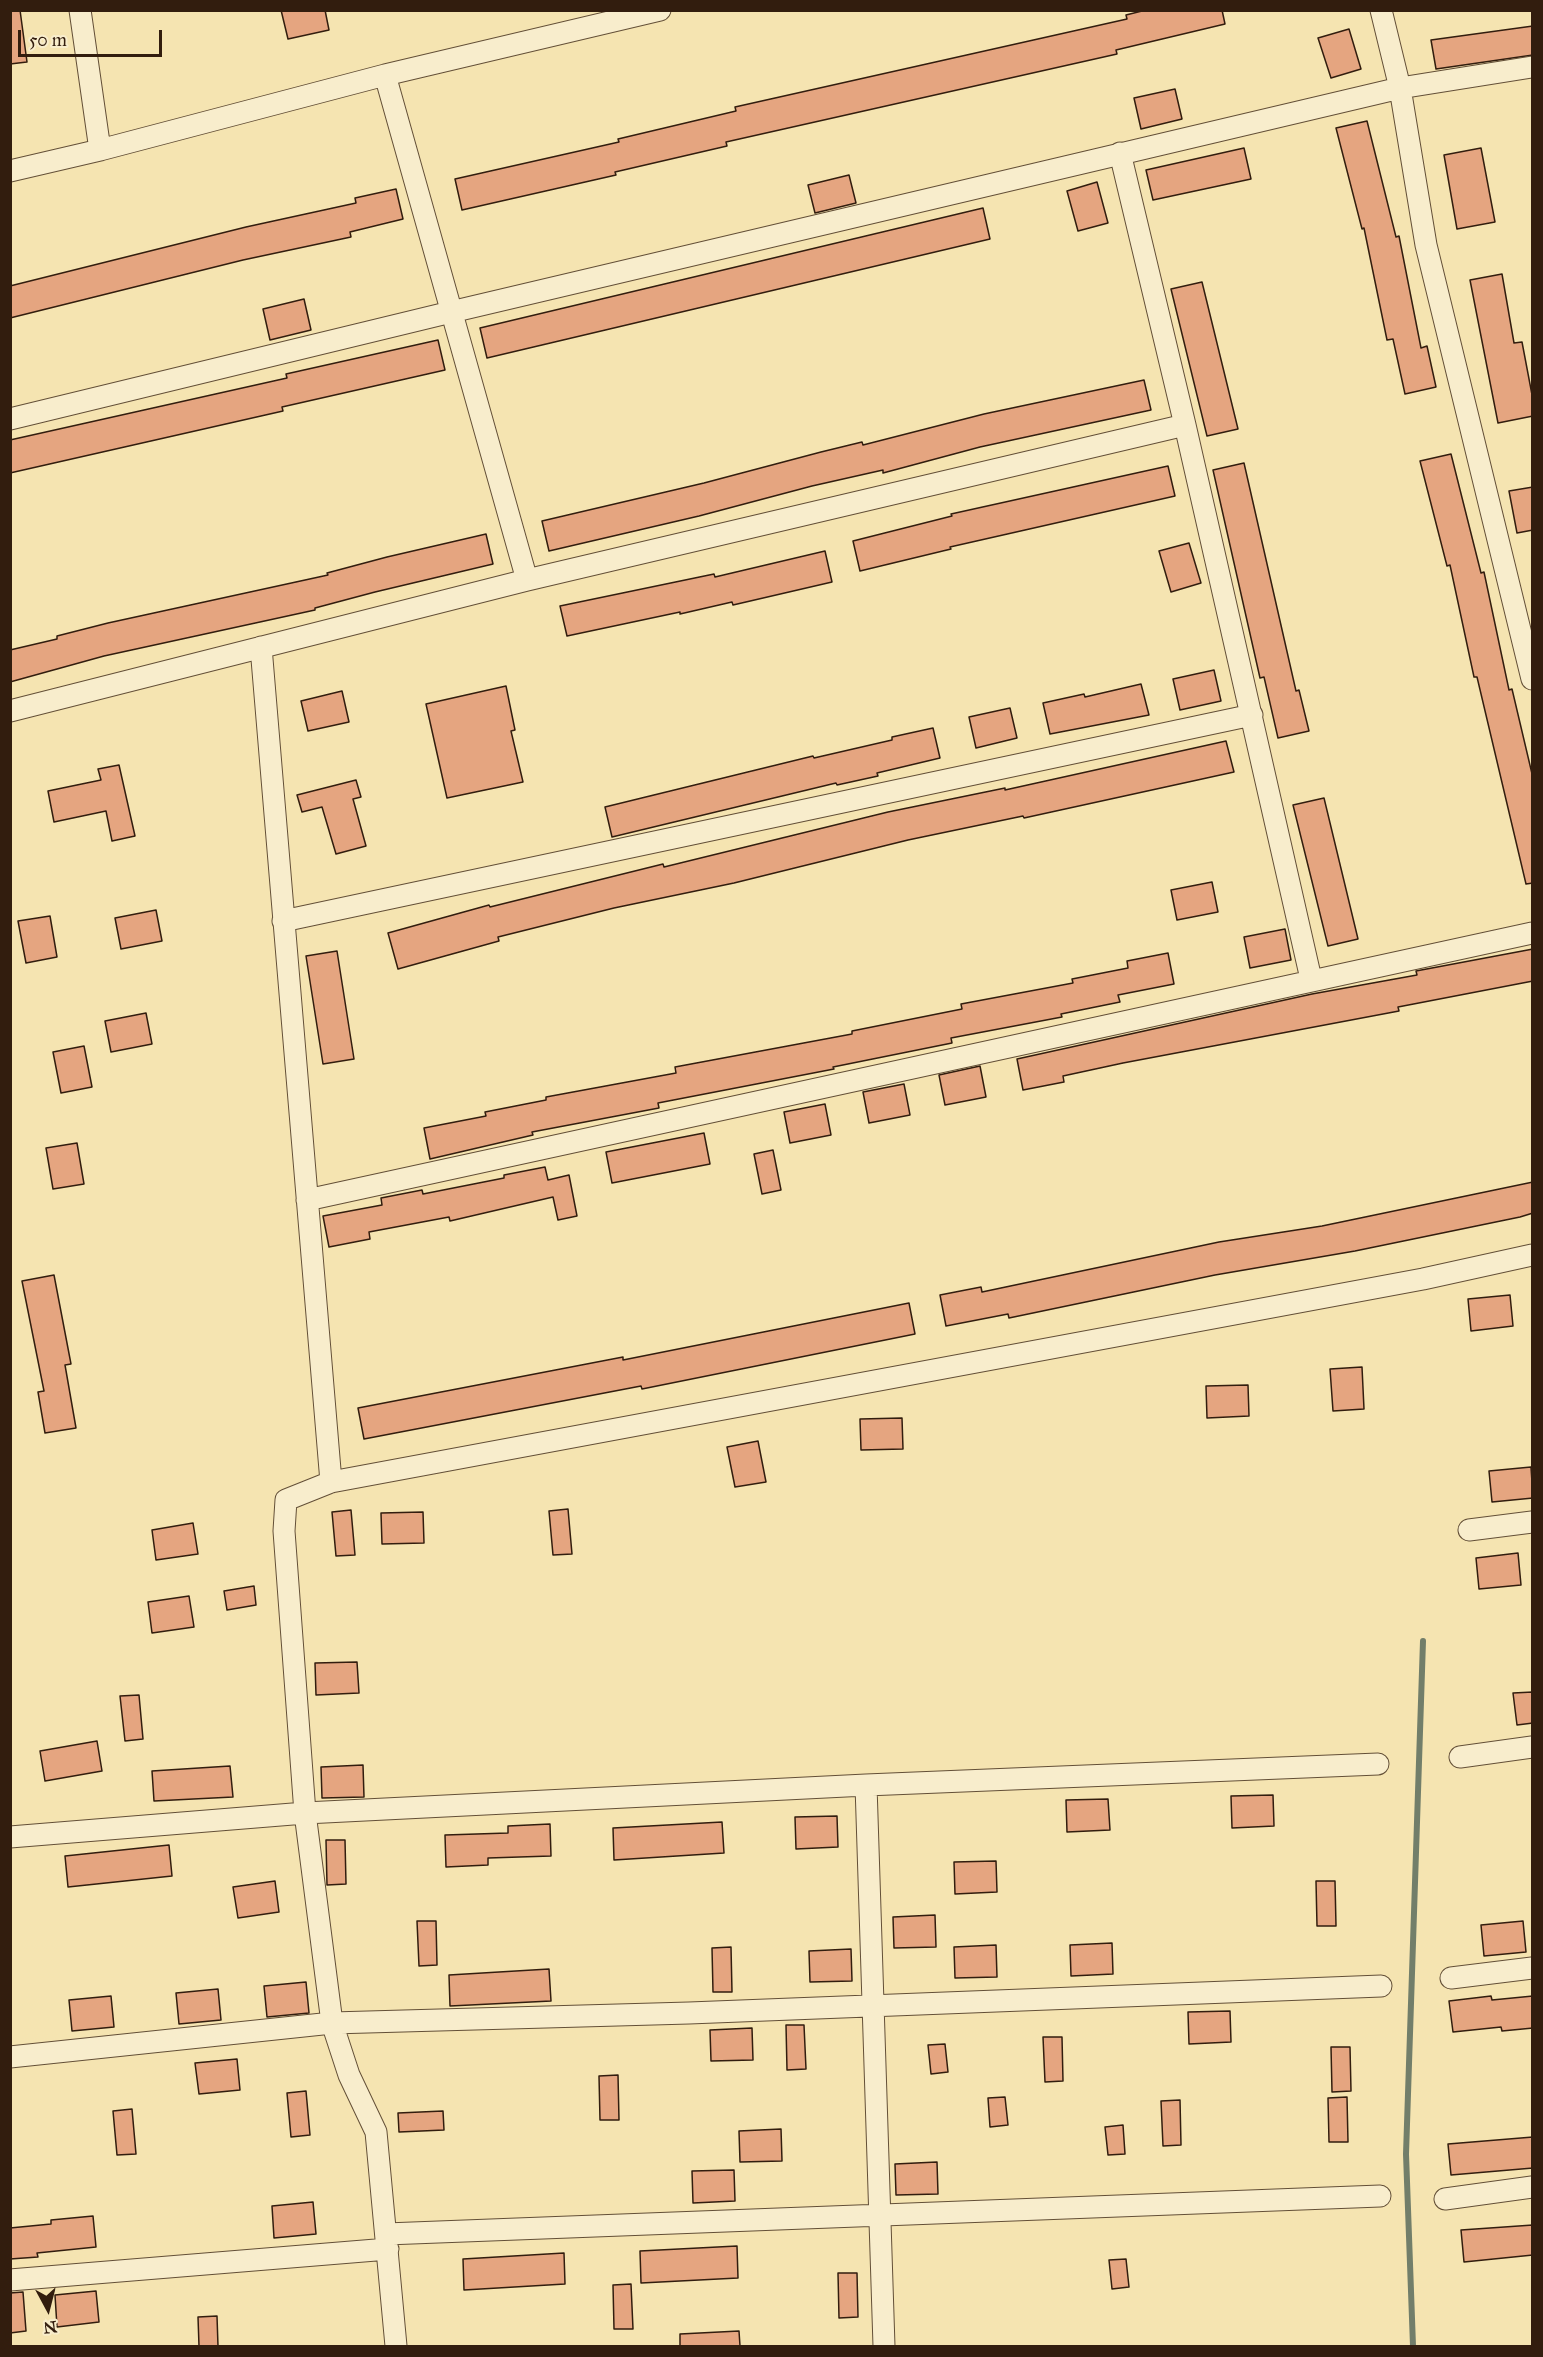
<!DOCTYPE html>
<style>
body{margin:0}
#map{position:relative;width:1543px;height:2357px;overflow:hidden;background:#f5e4b1;font-family:"IM FELL Great Primer",serif}
canvas{display:block}
.frame{position:absolute;inset:0;border:12px solid #321d0e;pointer-events:none}
.north{position:absolute;left:18px;top:2279px;width:60px;height:60px;-webkit-text-stroke:4px #f8edcc;paint-order:stroke;rotate:173deg;font-size:16px;font-weight:700;line-height:24px;text-align:center;color:#321d0e}
.north::after{content:'';display:block;margin:auto;width:21px;height:27px;background:#321d0e;clip-path:polygon(50% 0,100% 100%,50% 72%,0 100%)}
.scale{position:absolute;left:18px;top:30px;width:144px;height:27px;box-sizing:border-box;border:3px solid #321d0e;border-top:0;padding-left:8px;font-size:18px;line-height:21px;white-space:nowrap;color:#321d0e;-webkit-text-stroke:4px #f8edcc;paint-order:stroke}
</style>
<div id="map">
<canvas width="1543" height="2357"></canvas>
<div class="frame"></div>
<div class="north">N</div>
<div class="scale">50 m</div>
</div>
<script>
const c = document.querySelector('canvas').getContext('2d');
c.lineJoin = 'round';
function strokePath(path, color, width, dash) { c.strokeStyle = color; c.lineWidth = width; c.lineCap = dash ? 'butt' : 'round'; c.setLineDash(dash || []); c.stroke(path); }
function paint(path, color) { c.fillStyle = color; c.fill(path, 'evenodd'); }
strokePath(new Path2D(`
 M1413,2346L1406,2154L1423,1641`), '#727e6a', 6);
const building = new Path2D(`
 M10,10H20L27,62L10,64Z
 M281,10H325L329,30L288,39Z
 M1146,10H1222L1225,24L1116,50L1117,54L726,142L727,146L615,172L616,175L462,210L455,179L619,142L618,139L736,111L735,107L1127,19L1126,15Z
 M1533,26V55L1436,69L1431,40Z
 M1349,29L1361,69L1331,78L1318,38Z
 M1175,89L1182,119L1141,129L1134,98Z
 M1367,121L1396,237L1399,236L1421,348L1427,346L1436,387L1405,394L1393,339L1387,340L1364,228L1362,229L1336,128Z
 M1244,148L1251,179L1153,200L1146,170Z
 M1481,148L1495,222L1457,229L1444,155Z
 M849,175L856,203L815,213L808,185Z
 M1097,182L1108,223L1078,231L1067,191Z
 M396,189L403,219L350,232L351,237L243,260L10,318V286L246,227L356,203L355,198Z
 M983,208L990,239L487,358L480,328Z
 M1502,274L1514,343L1522,342L1533,400V416L1498,423L1470,280Z
 M1202,282L1238,429L1207,436L1171,289Z
 M304,299L311,330L270,340L263,309Z
 M438,340L445,370L282,407L283,411L10,473V440L287,378L286,374Z
 M1144,380L1151,410L980,447L883,473V470L812,486L699,516L549,551L542,521L704,483L821,452L862,442L863,445L984,414Z
 M1451,454L1481,573L1484,572L1509,690L1512,689L1533,778V883L1526,884L1477,677H1474L1450,565L1447,566L1420,461Z
 M1244,463L1296,691L1299,690L1309,731L1278,738L1264,677L1260,678L1213,470Z
 M1168,466L1175,496L950,547L951,549L860,571L853,541L952,516L951,514Z
 M1533,487V530L1517,533L1509,491Z
 M486,534L493,564L375,592L315,608V610L104,656L10,682V650L57,639V636L108,623L328,575L327,573L387,557Z
 M1189,543L1201,583L1171,592L1159,551Z
 M825,551L832,582L733,605L732,602L680,614V612L567,636L560,606L714,574L715,577Z
 M1214,670L1221,701L1180,710L1173,679Z
 M1141,684L1149,715L1050,734L1043,703L1084,694L1085,697Z
 M506,686L515,730L511,731L523,782L447,798L426,704Z
 M342,691L349,722L308,731L301,701Z
 M1010,708L1017,738L976,748L969,717Z
 M933,728L940,758L877,773L878,776L837,785L836,783L612,837L605,807L813,756L814,758L892,740V737Z
 M1226,741L1234,772L1024,818L1023,816L908,840L734,883L614,908L498,937L499,941L398,969L388,933L489,905L490,907L663,864L664,867L888,812L1005,788V790Z
 M119,765L135,836L112,841L106,811L54,822L48,791L101,780L98,769Z
 M356,780L361,797L353,799L366,846L336,854L322,807L302,812L297,795Z
 M1324,798L1358,939L1328,946L1293,805Z
 M1212,882L1218,912L1177,920L1171,890Z
 M156,910L162,941L121,949L115,918Z
 M50,916L57,957L26,963L18,921Z
 M1285,929L1291,960L1250,968L1244,937Z
 M1533,949V981L1398,1007L1399,1011L1123,1063L1063,1076L1064,1082L1023,1090L1017,1059L1312,994L1417,975L1416,971Z
 M337,951L354,1059L323,1064L306,956Z
 M1168,953L1174,984L1118,995L1120,1002L1061,1014L1062,1017L951,1038L952,1043L833,1067L834,1069L658,1103L659,1108L532,1132L533,1135L430,1159L424,1128L486,1116L485,1112L546,1100V1097L676,1073L675,1067L852,1034V1031L962,1009L961,1004L1073,983L1072,979L1128,968L1127,961Z
 M146,1013L152,1044L111,1052L105,1021Z
 M84,1046L92,1087L61,1093L53,1052Z
 M980,1066L986,1097L945,1105L939,1075Z
 M904,1084L910,1115L869,1123L863,1092Z
 M825,1104L831,1135L790,1143L784,1112Z
 M704,1133L710,1164L612,1183L606,1152Z
 M77,1143L84,1184L53,1189L46,1148Z
 M773,1150L781,1190L762,1194L754,1154Z
 M545,1167L548,1180L569,1175L577,1216L558,1220L553,1197L450,1221L449,1217L369,1232L370,1239L329,1247L323,1216L382,1205L381,1198L422,1190L423,1194L504,1178V1175Z
 M1533,1182V1213L1520,1217L1355,1251L1215,1275L1009,1318L1008,1314L946,1326L940,1295L981,1287L982,1292L1219,1242L1322,1226Z
 M54,1275L71,1364L65,1365L76,1428L45,1433L38,1392L44,1391L22,1281Z
 M1510,1295L1513,1326L1471,1331L1468,1299Z
 M909,1303L915,1334L642,1389L641,1386L364,1439L358,1408L623,1357V1360Z
 M1362,1367L1364,1409L1333,1411L1330,1369Z
 M1248,1385L1249,1416L1207,1418L1206,1386Z
 M902,1418L903,1449L861,1450L860,1419Z
 M758,1441L766,1482L735,1487L727,1447Z
 M1531,1467L1533,1498L1492,1502L1489,1471Z
 M568,1509L572,1554L553,1555L549,1511Z
 M351,1510L355,1555L336,1556L332,1512Z
 M423,1512L424,1543L382,1544L381,1513Z
 M193,1523L198,1554L156,1560L152,1530Z
 M1518,1553L1521,1585L1479,1589L1476,1558Z
 M254,1586L256,1605L227,1610L224,1591Z
 M189,1596L194,1627L152,1633L148,1602Z
 M357,1662L359,1693L316,1695L315,1663Z
 M1533,1692V1723L1517,1725L1513,1693Z
 M139,1695L143,1739L125,1741L120,1696Z
 M97,1741L102,1771L45,1781L40,1751Z
 M363,1765L364,1797L322,1798L321,1767Z
 M230,1766L233,1797L154,1801L152,1771Z
 M1273,1795L1274,1826L1232,1828L1231,1796Z
 M1108,1799L1110,1830L1067,1832L1066,1800Z
 M837,1816L838,1847L796,1849L795,1817Z
 M722,1822L724,1853L614,1860L613,1828Z
 M550,1824L551,1856L488,1858V1865L446,1867L445,1835L508,1833V1826Z
 M326,1840H345L346,1884L327,1885Z
 M169,1845L172,1876L68,1887L65,1856Z
 M996,1861L997,1892L955,1894L954,1862Z
 M275,1881L279,1912L238,1918L233,1887Z
 M1316,1881H1335L1336,1926H1317Z
 M935,1915L936,1947L894,1948L893,1917Z
 M417,1921H436L437,1965L419,1966Z
 M1523,1921L1526,1952L1484,1956L1481,1925Z
 M1112,1943L1113,1974L1071,1976L1070,1945Z
 M996,1945L997,1977L955,1978L954,1947Z
 M731,1947L732,1992H713L712,1948Z
 M851,1949L852,1981L810,1982L809,1951Z
 M549,1969L551,2001L450,2006L449,1975Z
 M306,1982L309,2013L267,2017L264,1986Z
 M218,1989L221,2020L179,2024L176,1993Z
 M111,1996L114,2027L72,2031L69,2000Z
 M1491,1996L1492,2000L1533,1996V2028L1502,2031L1501,2027L1453,2032L1449,2001Z
 M1230,2011L1231,2042L1189,2044L1188,2012Z
 M786,2025H804L806,2069L787,2070Z
 M752,2028L753,2060L711,2061L710,2030Z
 M1043,2037H1062L1063,2081L1045,2082Z
 M945,2044L948,2072L931,2074L928,2045Z
 M1331,2047H1350L1351,2091L1332,2092Z
 M237,2059L240,2090L199,2094L195,2063Z
 M618,2075L619,2120H600L599,2076Z
 M306,2091L310,2135L291,2137L287,2093Z
 M1005,2097L1008,2125L990,2127L988,2098Z
 M1347,2097L1348,2142H1329L1328,2098Z
 M1180,2100L1181,2145L1163,2146L1161,2101Z
 M132,2109L136,2154L117,2155L113,2111Z
 M443,2111L444,2130L399,2132L398,2113Z
 M1123,2125L1125,2154L1108,2155L1105,2127Z
 M781,2129L782,2161L740,2162L739,2131Z
 M1533,2137V2168L1451,2175L1448,2144Z
 M937,2162L938,2194L896,2195L895,2164Z
 M734,2170L735,2201L693,2203L692,2171Z
 M313,2202L316,2234L274,2238L272,2206Z
 M93,2216L96,2247L37,2253L38,2257L10,2259V2228L51,2224V2220Z
 M1533,2225V2255L1464,2262L1461,2230Z
 M737,2246L738,2278L641,2283L640,2251Z
 M564,2253L565,2284L464,2290L463,2259Z
 M1126,2259L1129,2287L1112,2289L1109,2260Z
 M838,2273H857L858,2317L839,2318Z
 M631,2284L633,2329H614L613,2285Z
 M96,2291L99,2322L57,2327L55,2295Z
 M23,2292L26,2331L10,2333V2293Z
 M217,2316L218,2346H199L198,2317Z
 M739,2331L740,2346H680V2334Z`);
paint(building, '#e5a580');
strokePath(building, '#321d0e', 1.5);
const minor = new Path2D(`
 M80,10L100,150
 M1381,10L1400,88L1426,245L1532,679
 M385,75L527,580
 M1120,153L1185,425L1311,979
 M10,171L100,150L385,75L660,10
 M10,419L451,312L1400,88L1532,67
 M261,647L331,1482
 M10,711L527,580L1185,425
 M283,921L1252,715
 M307,1200L1532,933
 M1469,1530L1532,1522
 M1460,1757L1532,1747
 M866,1785L884,2346
 M10,1837L305,1813L866,1785L1378,1764
 M1451,1978L1532,1968
 M10,2057L332,2023L689,2013L1381,1986
 M1445,2199L1532,2187
 M386,2234L1380,2196
 M10,2280L388,2249
 M396,2346L376,2132L349,2075L332,2023L305,1813L284,1531L286,1500L331,1482L1423,1279L1532,1255`);
strokePath(minor, '#634f37', 23);
strokePath(minor, '#f8edcc', 21);
</script>
